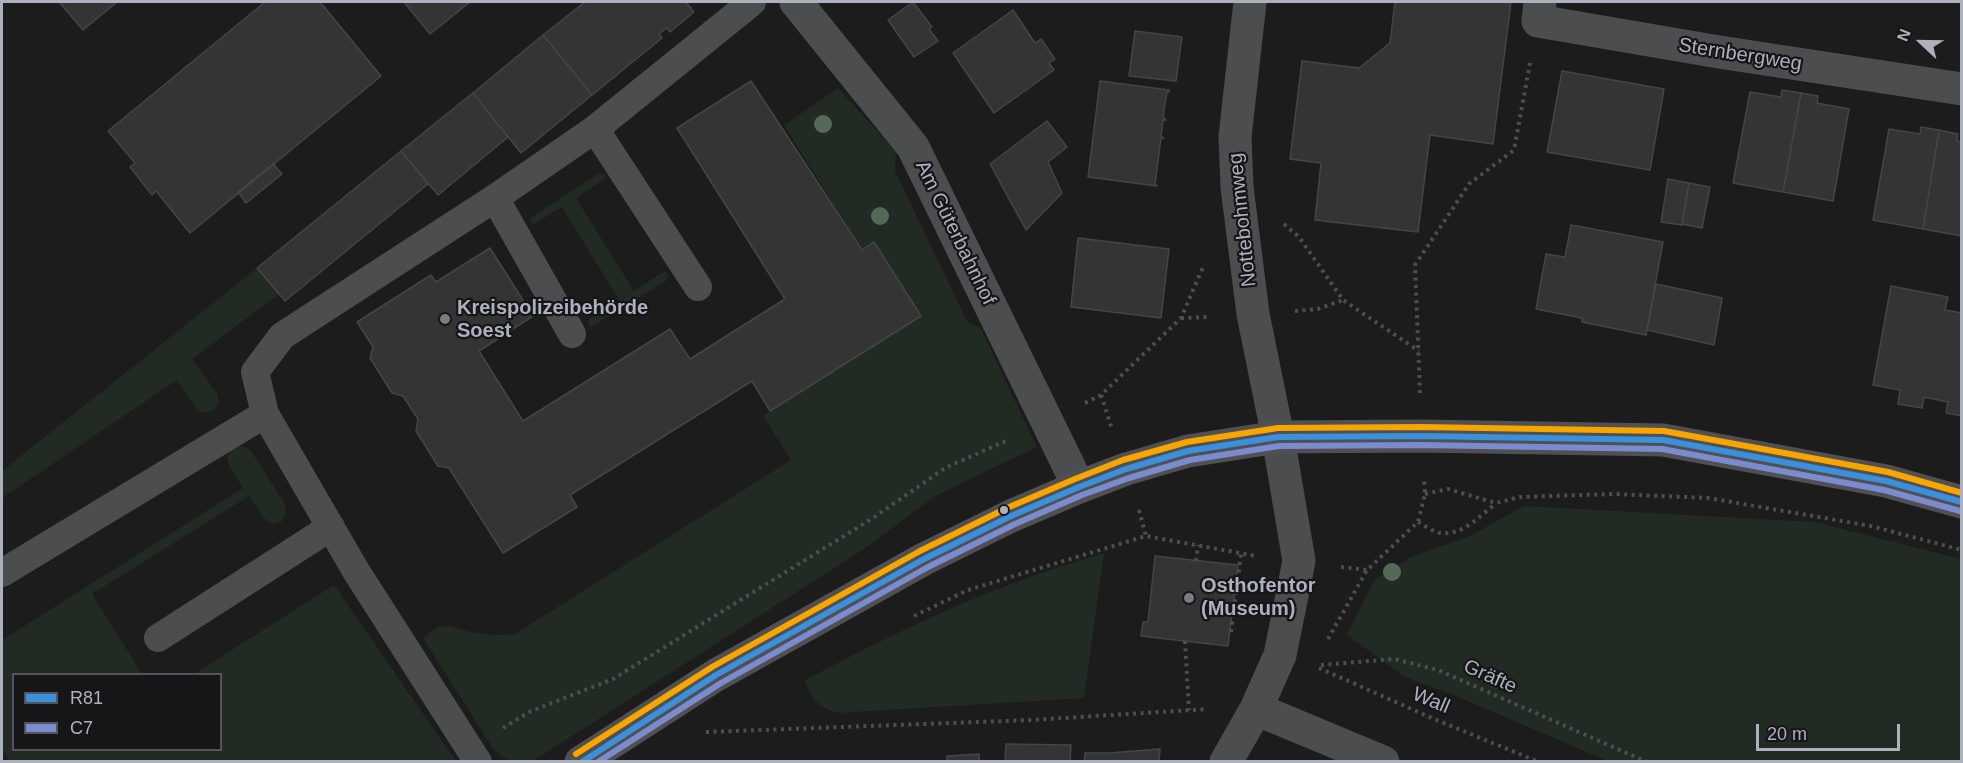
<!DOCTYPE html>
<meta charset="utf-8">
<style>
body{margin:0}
#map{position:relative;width:1963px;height:763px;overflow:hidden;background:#1c1c1c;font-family:Helvetica,sans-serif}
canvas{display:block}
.frame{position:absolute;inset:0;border:3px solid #adb1bd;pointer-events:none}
.legend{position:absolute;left:12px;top:673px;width:210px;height:78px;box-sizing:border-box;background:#161618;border:2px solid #52545a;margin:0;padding:8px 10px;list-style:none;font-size:18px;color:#adb1bd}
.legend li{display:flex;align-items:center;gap:12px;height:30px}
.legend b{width:30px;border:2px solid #52545a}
.north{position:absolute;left:1891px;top:12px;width:60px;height:60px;-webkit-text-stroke:4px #161618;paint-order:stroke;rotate:292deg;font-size:16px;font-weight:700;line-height:24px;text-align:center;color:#adb1bd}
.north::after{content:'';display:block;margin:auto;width:21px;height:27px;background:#adb1bd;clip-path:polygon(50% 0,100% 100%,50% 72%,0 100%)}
.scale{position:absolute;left:1756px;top:724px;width:144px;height:27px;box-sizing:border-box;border:3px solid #adb1bd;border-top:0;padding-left:8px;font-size:18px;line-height:21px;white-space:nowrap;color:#adb1bd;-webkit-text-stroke:4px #161618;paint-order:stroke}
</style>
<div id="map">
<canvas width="1963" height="763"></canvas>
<div class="frame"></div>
<ul class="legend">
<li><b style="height:8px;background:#3a90db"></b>R81</li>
<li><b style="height:8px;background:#7a8cce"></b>C7</li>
</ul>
<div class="north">N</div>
<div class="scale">20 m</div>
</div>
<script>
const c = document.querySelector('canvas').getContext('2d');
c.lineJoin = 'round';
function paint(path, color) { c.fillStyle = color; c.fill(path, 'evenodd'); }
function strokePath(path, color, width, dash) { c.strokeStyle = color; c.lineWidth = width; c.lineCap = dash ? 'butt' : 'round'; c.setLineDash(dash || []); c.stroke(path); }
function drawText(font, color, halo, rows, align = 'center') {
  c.font = font + ' Helvetica,sans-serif'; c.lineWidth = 4.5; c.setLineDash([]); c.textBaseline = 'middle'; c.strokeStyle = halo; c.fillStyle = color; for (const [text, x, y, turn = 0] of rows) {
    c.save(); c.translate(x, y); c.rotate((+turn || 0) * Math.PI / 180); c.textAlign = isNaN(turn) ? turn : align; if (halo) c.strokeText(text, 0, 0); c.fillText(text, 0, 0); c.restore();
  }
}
paint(new Path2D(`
 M838,88L896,151L895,171L968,323L980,327L1037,447L937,495L864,549L533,761C512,761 507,763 492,747L423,638L437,627L449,626L471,632L497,635L515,634L791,460L763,416L920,316L874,242L862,250L784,125Z
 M599,173L606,175L604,179L576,198L634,291L662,273L665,272L669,275L666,281L591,327L588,325L589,319L619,300L562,207L533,225L529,219Z
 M257,268L279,294L192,359L217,393L219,403L213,411L204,413L196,408L177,380L2,498V471Z
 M242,446L251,451L285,504L286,514L281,522L272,524L264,518L249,496L92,594L142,674H14V750H220V674H194L334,585L456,761L10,762L2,748V640L243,488L229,465L227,456L233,448Z
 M1524,506L1815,522L1961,559V761H1608L1449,693L1405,677L1347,635L1375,579L1411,557L1472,535Z
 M1104,553L1084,698L838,713C817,706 812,701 805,680C875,643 948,607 1022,580C1049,569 1077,562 1104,553Z`), '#212a23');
const building = new Path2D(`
 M59,2H117L83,30Z
 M265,2H320L381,76L190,233L156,191L152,195L130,167L135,163L108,131Z
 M404,2H470L430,34Z
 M585,2H686L694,12L670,32L667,28L659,34L662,38L592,95L543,35Z
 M913,2L932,27L929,29L938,41L914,57L888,20Z
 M1395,2H1511L1493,144L1430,135L1418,232L1315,220L1321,163L1290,159L1302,61L1359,68L1390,43Z
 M1013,10L1035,43L1041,39L1055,59L1049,63L1054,70L994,113L953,53Z
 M1135,31L1182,37L1176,81L1129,76Z
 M543,35L592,95L521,153L473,93Z
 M1562,71L1664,89L1650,170L1547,152Z
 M751,81L862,250L874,242L921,316L770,411L752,381L570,495L577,507L503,553L449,468L438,466L416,431L418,419L403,396L392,393L370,358L373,347L357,322L431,275L436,282L490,248L533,316L479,351L523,421L670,329L690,359L785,299L677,128Z
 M1100,81L1169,90V92H1167L1163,117L1166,120H1163L1161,136L1164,138H1161L1155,184L1157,186L1088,177Z
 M1782,90L1801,93L1783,192L1733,183L1750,92L1781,97Z
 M474,92L473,93L508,137L438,195L401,151Z
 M1801,93L1818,96L1817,103L1849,109L1833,201L1783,192Z
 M1047,121L1067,147L1048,162L1062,193L1026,230L990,164Z
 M1921,127L1939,130L1923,229L1873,220L1889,129L1920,134Z
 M1939,130L1958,134L1957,141L1962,142V236L1923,229Z
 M401,151L428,184L285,301L257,268Z
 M273,164L282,174L246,203L238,192Z
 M1668,179L1689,183L1682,225L1661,222Z
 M1689,183L1710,187L1702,228L1682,224Z
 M1571,225L1663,242L1646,335L1582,322V318L1536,309L1546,254L1565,257Z
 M1078,238L1169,249L1161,318L1071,307Z
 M1656,284L1722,298L1714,345L1647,330Z
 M1891,286L1948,297L1945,310L1962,313V416L1946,413L1948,402L1924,397L1922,408L1898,404L1900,390L1873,385Z
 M1155,556L1238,565L1228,646L1141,636L1143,622H1148Z
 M1006,744L1071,745L1070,762H1005Z
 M1160,749L1159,762H1084L1085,753H1109Z
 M979,754V762H947V756Z`);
paint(building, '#343434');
strokePath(building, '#444548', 1.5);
strokePath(new Path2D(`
 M1284,224L1299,237L1343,300L1419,351
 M1295,311L1318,309L1343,300
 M1181,318L1210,317
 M1420,393L1415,265L1469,184L1514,150L1530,63
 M1101,395L1112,429
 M1085,403L1101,395L1181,318L1203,267
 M1425,494L1448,489L1496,503L1520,497L1614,494L1708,498L1871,526L1962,550
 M1139,510L1146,536
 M1418,522C1424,525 1433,532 1440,533C1462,536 1480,516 1495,504
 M1196,561L1198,545
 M1341,567L1367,570
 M914,616L968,590L1146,536L1256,556
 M1231,632L1241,554
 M1328,639L1367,570L1418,522L1425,494L1424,479
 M1185,641L1189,710
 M1321,665L1394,659L1438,670L1647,762
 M1319,668L1434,719L1539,762
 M503,728L529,712L613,679L873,518L945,468L1008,440
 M706,732L1032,720L1208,709`), '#4d4e51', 4, [3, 4.5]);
strokePath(new Path2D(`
 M595,129L698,287
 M495,198L572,334
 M2,573L265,414
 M158,638L331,527
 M478,762L356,571L265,414L255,372L282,336L495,198L595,129L752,2`), '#4c4d4f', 28);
strokePath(new Path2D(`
 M796,2L913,147L1079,487
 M1540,2L1538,21L1719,52L1962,89
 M1256,709L1383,762
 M1226,762L1256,709L1280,655L1299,561L1278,437L1253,314L1237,187L1235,137L1250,2`), '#4c4d4f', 33);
strokePath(new Path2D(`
 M581,762L716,675L924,559L1011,516L1079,487L1126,469L1188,451L1278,437L1421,436L1663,440L1886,481L1962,502`), '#505054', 33);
strokePath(new Path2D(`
 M582,762L716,675L924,559L1011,516L1079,487L1126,469L1188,451L1278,437L1421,436L1663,440L1886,481L1962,502`), '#3a90db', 6);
strokePath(new Path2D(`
 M598,762L721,683L928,567L1015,524L1082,495L1129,478L1190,460L1279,446L1421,445L1662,449L1884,490L1960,511`), '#7a8cce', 6);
strokePath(new Path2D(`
 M576,754L712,667L920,551L1007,508L1075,479L1123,460L1187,442L1278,428L1421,427L1664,431L1888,472L1962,493`), '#f7a600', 6);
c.fillStyle = '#556958';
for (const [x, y] of [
 [823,124],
 [880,216],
 [1392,572]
]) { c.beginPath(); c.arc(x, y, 9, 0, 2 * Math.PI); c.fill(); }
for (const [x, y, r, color] of [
 [445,319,6,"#7a7d85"],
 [1004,510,5,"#adb1bd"],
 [1189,598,6,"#7a7d85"]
]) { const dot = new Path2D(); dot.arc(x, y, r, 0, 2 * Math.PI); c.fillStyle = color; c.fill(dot); strokePath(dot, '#161618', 2); }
drawText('20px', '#adb1bd', '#161618', [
 ["Sternbergweg",1740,55,9],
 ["Nottebohmweg",1243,220,-96],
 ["Am Güterbahnhof",955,233,64],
 ["Gräfte",1490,677,24],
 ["Wall",1431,701,23]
]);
drawText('bold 20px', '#adb1bd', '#161618', [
 ["Kreispolizeibehörde",457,308],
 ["Soest",457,331],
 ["Osthofentor",1201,586],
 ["(Museum)",1201,609]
], 'left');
</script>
